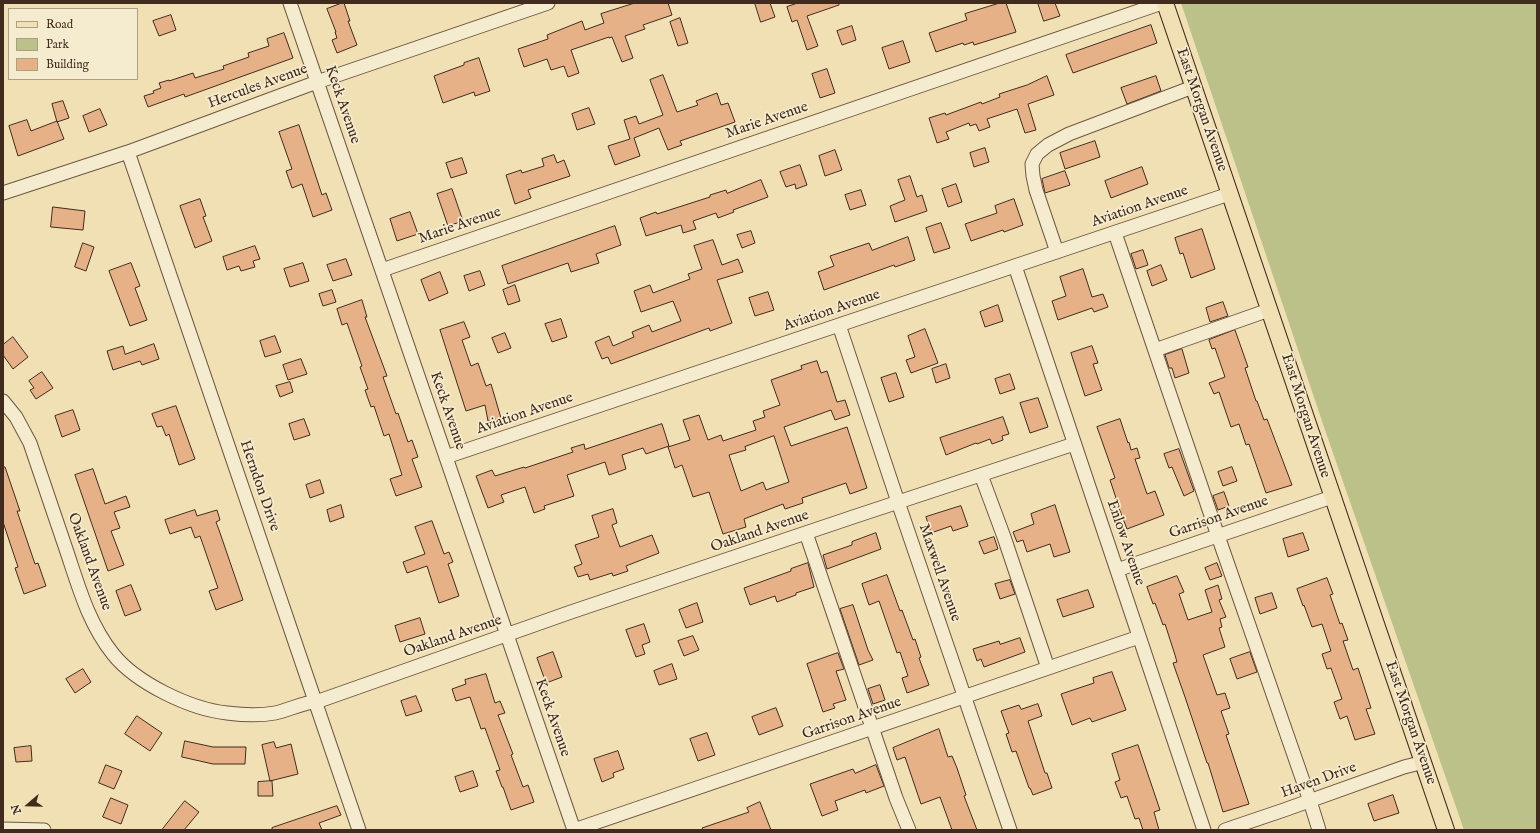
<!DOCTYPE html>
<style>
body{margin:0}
#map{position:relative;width:1540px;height:833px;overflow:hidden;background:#f0e0b3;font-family:"IM FELL English",serif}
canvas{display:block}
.frame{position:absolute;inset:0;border:4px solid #412b1f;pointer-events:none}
.legend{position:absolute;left:8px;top:8px;width:130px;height:72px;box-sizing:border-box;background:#f5ebce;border:1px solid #ad9e88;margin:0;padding:5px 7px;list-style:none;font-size:12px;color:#412b1f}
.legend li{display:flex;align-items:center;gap:8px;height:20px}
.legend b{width:20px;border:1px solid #ad9e88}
.north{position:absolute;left:8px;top:785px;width:40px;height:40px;-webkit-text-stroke:3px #f5ebce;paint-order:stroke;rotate:250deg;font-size:11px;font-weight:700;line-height:16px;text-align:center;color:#412b1f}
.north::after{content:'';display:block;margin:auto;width:14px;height:18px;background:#412b1f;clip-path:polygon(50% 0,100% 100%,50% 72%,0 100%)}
</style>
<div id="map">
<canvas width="1540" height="833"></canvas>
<div class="frame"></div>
<ul class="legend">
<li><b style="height:5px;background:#f0e0b3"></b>Road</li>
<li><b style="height:11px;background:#bcc18a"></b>Park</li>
<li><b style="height:11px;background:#e7b187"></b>Building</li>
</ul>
<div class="north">N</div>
</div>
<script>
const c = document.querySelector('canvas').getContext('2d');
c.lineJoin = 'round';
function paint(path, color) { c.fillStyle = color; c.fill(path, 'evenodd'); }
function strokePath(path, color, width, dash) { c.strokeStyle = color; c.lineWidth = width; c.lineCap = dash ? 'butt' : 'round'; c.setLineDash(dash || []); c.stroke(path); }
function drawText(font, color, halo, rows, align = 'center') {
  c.font = font + ' "IM FELL English",serif'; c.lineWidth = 3.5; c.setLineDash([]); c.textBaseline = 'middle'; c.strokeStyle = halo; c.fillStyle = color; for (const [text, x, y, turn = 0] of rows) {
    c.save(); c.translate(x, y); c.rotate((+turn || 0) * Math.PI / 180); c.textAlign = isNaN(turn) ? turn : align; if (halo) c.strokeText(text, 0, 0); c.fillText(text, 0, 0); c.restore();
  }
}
paint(new Path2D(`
 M1181,3H1537V830H1464L1325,430Z`), '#bcc18a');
const building = new Path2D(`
 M342,3H344L350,21H348L357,45L337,53L332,40L337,38L335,32H336L327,9Z
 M635,3H668L672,15L643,25L645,29L625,36L633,58L622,62L612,37L609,38V37L571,50L579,73L568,77L564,66L551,70L547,59L524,67L518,49L548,39L547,35L582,21L585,30L604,23L601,14Z
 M755,3H770L775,17L761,22Z
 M798,3H839V5L807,16L818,46L807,50L797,20L792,22L787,7Z
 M1000,3H1006L1016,32L974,45L973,42L964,45L963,43L936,52L929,33L967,20L965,14Z
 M1038,3H1055L1060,16L1044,21Z
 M171,15L176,30L159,36L153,21Z
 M680,18L688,43L678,46L670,22Z
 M1151,25L1157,43L1073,73L1066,55Z
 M852,26L856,40L842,45L837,31Z
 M284,33L293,58L185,97L184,94L148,107L144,96L154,93L153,91L161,88L159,83L169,80V81L193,73L195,78L224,69L223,66L249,57L248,53L269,46L267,39Z
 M903,41L910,62L889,69L882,48Z
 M479,58L490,91L475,96L474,92L443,103L434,76L464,65V63Z
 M827,69L835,93L820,98L812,74Z
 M663,75L677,112L698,105L696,101L717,93L721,105L728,103L735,122L680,141L682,145L668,150L659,128L634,138L640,156L615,165L608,146L630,139L624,120L636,116L639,124L663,115L650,80Z
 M1047,76L1054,95L1028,104L1036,130L1025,133L1017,109L987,119L990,127L979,131L976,124L970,126L969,123L946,132L949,139L937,143L929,118L945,113L946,115L981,102L982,104L1000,97L999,94L1027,85Z
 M1156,76L1161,91L1127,104L1121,88Z
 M63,101L69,118L57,122L52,104Z
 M589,108L595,124L577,130L572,114Z
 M100,109L107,125L89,132L83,116Z
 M27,120L31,131L57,121L64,139L18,156L9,126Z
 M299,125L322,195L326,193L332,210L313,217L302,184L292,188L286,171L292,169L279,132Z
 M1095,141L1100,157L1065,169L1060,153Z
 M985,148L989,162L974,167L970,153Z
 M835,150L842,170L825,176L819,156Z
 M554,155L557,163L564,160L570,176L528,190L531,198L515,204L506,175L521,170L522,173L544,166L542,159Z
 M462,158L467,173L451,178L446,163Z
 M800,165L807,185L796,189L795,184L786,187L780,172Z
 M1142,167L1148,184L1111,198L1105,181Z
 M1065,171L1070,185L1045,193L1042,179Z
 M910,176L917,197L922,195L927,211L895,222L890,206L905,200L898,180Z
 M761,180L768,197L733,210L734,212L718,218L716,213L693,221L696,229L683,233L681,225L646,236L640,218L656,212L657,214L710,197V195L726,190L727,193Z
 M956,184L962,202L948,207L942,189Z
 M452,189L463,221L448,226L437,194Z
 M861,190L866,205L850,210L845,195Z
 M200,199L206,216L203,217L212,241L195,248L180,206Z
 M1014,199L1023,225L1004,232L1003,230L971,241L965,224L997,213L995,206Z
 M53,207L85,211L83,230L51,227Z
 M410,212L418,234L397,241L390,219Z
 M941,223L950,248L934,253L926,228Z
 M615,226L621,245L596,254L599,263L571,272L568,263L508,284L502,266Z
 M1202,229L1215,269L1191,278L1183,253L1180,254L1175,238Z
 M751,231L755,243L742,248L737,235Z
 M908,237L915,260L895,267L894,265L824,290L818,272L834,266L830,256L869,243L872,250Z
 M713,240L722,265L738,259L743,272L717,280L732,323L710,331L709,328L611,364L608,357L602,359L595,342L609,336L613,346L634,337L632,332L649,325L652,332L681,321L673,301L641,312L634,291L650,285L653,293L690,279L688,274L702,269L694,246Z
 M83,243L94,247L86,271L75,267Z
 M255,246L260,259L253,261L255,267L241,271L239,266L227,270L223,257Z
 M1143,250L1148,265L1136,269L1131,254Z
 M346,259L352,275L333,281L327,265Z
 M131,263L140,286L135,288L147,320L130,326L109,271Z
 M303,263L309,281L290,287L284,269Z
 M1161,265L1167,280L1152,286L1147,271Z
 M1083,269L1092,297L1103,294L1108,307L1094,312L1092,308L1058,320L1052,301L1066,296L1060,277Z
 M480,271L485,285L469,291L464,276Z
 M440,272L448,293L429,301L421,280Z
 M515,285L520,301L508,305L503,290Z
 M332,290L336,302L323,306L319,294Z
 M768,292L774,310L755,316L749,298Z
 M362,300L367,317H365L387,376L383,377L396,414L398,413L408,442L412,440L418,457L412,459L422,487L396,496L390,479L402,475L389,434L384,436L374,406L371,407L365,390L368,389L360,367L362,366L347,323L342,325L337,309Z
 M1223,302L1228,316L1210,322L1206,308Z
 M998,305L1003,321L985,327L980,312Z
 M561,319L567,337L552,342L545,324Z
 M464,322L470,337L462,340L471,366L478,363L486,386L491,384L501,418L488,421L485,405L466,411L440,330Z
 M925,329L938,363L911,373L906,360L915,357L908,336Z
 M1235,330L1248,367L1245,368L1256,401H1257L1264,420L1267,419L1292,485L1266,493L1249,444L1246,445L1239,424L1231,427L1219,392L1214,394L1209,383L1225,377L1215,348L1212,349L1209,340Z
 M505,333L511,348L498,353L492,338Z
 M275,336L281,352L265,357L260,341Z
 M13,337L28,357L13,369L3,355V345Z
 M154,344L159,359L142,365L140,361L113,370L107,351L123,346L125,354Z
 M1092,346L1098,363L1093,364L1102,390L1085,396L1071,353Z
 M1182,349L1189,373L1175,378L1172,368H1169L1165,355Z
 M301,359L307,374L288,380L283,365Z
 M817,361L821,373L827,371L837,402L845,400L850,415L835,420L831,410L784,427L791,446L847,427L867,488L850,494L846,483L802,498L803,503L785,509L783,504L744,519L746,527L723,534L709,492L693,497L682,465L675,468L668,447L690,440L683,420L699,415L708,440L721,435L723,441L756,430L753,421L765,417L763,411L780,405L771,380L802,369L801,366ZM774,436L789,482L766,490L763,482L741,491L729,455L746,450L745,447Z
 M946,364L950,378L936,383L932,369Z
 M42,372L53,388L36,399L30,390L34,388L29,381Z
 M896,373L904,397L889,402L881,378Z
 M1010,374L1015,389L1000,394L995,379Z
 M290,382L293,392L280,397L276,386Z
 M1038,398L1048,427L1030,433L1020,403Z
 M176,406L195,459L179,465L169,434L166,436L162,426L157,427L152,414Z
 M73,410L80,430L62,437L55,416Z
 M1003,417L1009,434L1002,436L1003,440L992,444L990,439L977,444L976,443L946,455L940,438Z
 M304,419L310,435L294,440L289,424Z
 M1120,419L1128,443L1129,442L1131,450L1137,448L1140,458L1135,459L1147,494L1155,491L1164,515L1127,529L1115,498H1116L1110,480L1115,478L1097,427Z
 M662,424L669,446L646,454L643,448L622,455L626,469L609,475L605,462L567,475L574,496L544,506L545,509L534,513L525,487L501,495L504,502L488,508L476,476L492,470L495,476L524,467L525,468L573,452L571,448L584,444L585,449Z
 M1179,449L1194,491L1184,496L1172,467L1169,468L1164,454Z
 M3,467H5L20,511H17L35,564L38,563L46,586L24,594L15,568L18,567L3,522Z
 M1232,467L1237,481L1223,486L1218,472Z
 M93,469L105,504L126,496L130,507L114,512L120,528L111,531L124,565L108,571L75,475Z
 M320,480L324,493L310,498L306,485Z
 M1224,492L1229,506L1218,510L1213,496Z
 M341,505L344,517L330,522L327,510Z
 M1055,505L1070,552L1054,557L1050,544L1027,552L1023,540L1017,542L1013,532L1034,524L1031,514Z
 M961,506L968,526L953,531L951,526L931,533L926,517Z
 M613,509L617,523L612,525L620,547L652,535L659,553L626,566L628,571L613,576L612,573L590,580L588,574L578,577L574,567L582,564L575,545L599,537L592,516Z
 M195,510L197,516L217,510L220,520L216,522L219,530L243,600L216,610L209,591L218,588L200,536L195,538L191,527L170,534L165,520Z
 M432,521L444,554L449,552L453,562L448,564L459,596L439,603L427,566L407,573L403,562L425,554L415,527Z
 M876,533L881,549L827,569L823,555L852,545V542Z
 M1303,533L1309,550L1288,557L1283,539Z
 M994,537L998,549L984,554L979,542Z
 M808,563L814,587L796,593V595L777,602L775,596L750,605L744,588L791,571V569Z
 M1217,563L1222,576L1210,580L1205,568Z
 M887,575L900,611L902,610L913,640L915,639L921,657L919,658L929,685L907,693L902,678L908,676L900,652L897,653L879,601L869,605L862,584Z
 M1177,576L1184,592L1179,594L1188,620L1212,612L1205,590L1218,585L1222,599L1219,600L1226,617L1220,619L1222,627L1219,628L1225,647L1203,655L1217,695L1225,693L1230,708L1221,711L1229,734L1226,735L1249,804L1223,812L1208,763H1207L1185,697L1173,663L1177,662L1175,655L1165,624L1163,625L1155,603L1153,604L1147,587Z
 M1327,578L1333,594L1330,595L1340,624L1342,623L1348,640L1343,641L1353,670L1358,668L1371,708L1366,709L1375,734L1355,740L1347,716L1340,719L1334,702L1342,699L1331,668L1327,669L1322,654L1331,651L1322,624L1312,627L1304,605L1303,606L1297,589Z
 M1010,580L1015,594L1000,599L995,584Z
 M131,585L141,610L125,616L116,591Z
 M1088,590L1094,607L1063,617L1057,600Z
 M1272,593L1277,608L1260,614L1255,598Z
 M697,603L703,622L686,628L679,610Z
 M853,605L868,650L873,660L859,665L840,609Z
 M420,618L425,634L400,642L395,626Z
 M644,624L650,642L642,645L645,654L636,657L626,630Z
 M693,636L699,650L684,656L678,641Z
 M1020,638L1025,652L984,667L981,659L977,661L973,649L999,641L1000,644Z
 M553,652L562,677L546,683L537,658Z
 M1250,652L1257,672L1237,679L1230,659Z
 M838,653L844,669L836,671L846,700L833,704L835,708L823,712L807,664Z
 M672,664L677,679L659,685L654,671Z
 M83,669L91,682L75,693L66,679Z
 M1112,672L1126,710L1092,722L1090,718L1072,725L1061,694L1094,683L1093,678Z
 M486,674L495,703L500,701L505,713L498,715L513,754L511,755L523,787L528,785L534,802L511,810L503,787H502L496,771L500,770L485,728L481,729L470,697L456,701L452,689L466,684L465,680Z
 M880,685L885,700L873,704L868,689Z
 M416,696L422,711L406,716L401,701Z
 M1038,704L1042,716L1028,721L1045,773H1047L1052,788L1033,795L1030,788H1029L1016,751L1012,752L1006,734L1009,733L1001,711L1019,705L1021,709Z
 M776,708L783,726L759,735L752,717Z
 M137,716L162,733L150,751L125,734Z
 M939,729L948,757L952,756L957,768L966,795L964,796L977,830H952L940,797L921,804L905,757L897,760L893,748Z
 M707,733L715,755L698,761L690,739Z
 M185,741L213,747H246L245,764H213L182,757Z
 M274,742L276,748L291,744L298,774L270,781L262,745Z
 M1138,745L1160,810L1154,812L1159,830H1143L1139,818L1135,819L1127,796L1121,798L1115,782L1120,780L1112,754Z
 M31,746L32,761L16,762L14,748Z
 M618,751L624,769L613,773L614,777L602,782L594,759Z
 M106,765L122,771L114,789L99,783Z
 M876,765L884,786L866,793L865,790L835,801L838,810L822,816L810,784L853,769L855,773Z
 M473,771L478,786L460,792L455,777Z
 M272,781L273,796H258V782Z
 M1393,795L1399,813L1374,821L1368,804Z
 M111,798L128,805L121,824L103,817Z
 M185,801L199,812L184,830H162Z
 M760,802L771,830H703L702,828L749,812L747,808Z
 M337,806L341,815L319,823L322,830H272V828Z`);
paint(building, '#e7b187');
strokePath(building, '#412b1f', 1);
const minor = new Path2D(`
 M290,3L574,830
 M128,152L359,830
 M3,193L128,152L317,82L548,3
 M1115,233L1218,536L1310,801L1319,830
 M1057,252L1036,190L1033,176L1032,164L1037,154L1048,145L1069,134L1193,87
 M1015,266L1204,830
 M382,270L1162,3
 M839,325L898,502L1010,830
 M1155,350L1269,310
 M3,401L16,417L30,443C42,479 55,516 67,552C79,588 89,624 113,654C136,683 190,709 227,713C242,715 259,716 275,713C286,711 307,701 316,702L571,612L856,516L1074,444
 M446,457L1229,194
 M981,475L1004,537L1048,668
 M806,533L896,798L909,830
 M1117,570L1332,497
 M3,829L44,830
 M574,830L1139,637
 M1225,830L1284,810L1404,767L1424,762`);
const major = new Path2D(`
 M1165,3L1446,830`);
strokePath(minor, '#6d5844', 15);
strokePath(major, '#412b1f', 18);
strokePath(minor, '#f5ebce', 13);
strokePath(major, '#f0e0b3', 16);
drawText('15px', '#412b1f', '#f5ebce', [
 ["Hercules Avenue",258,87,-20],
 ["Keck Avenue",342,105,71],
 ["East Morgan Avenue",1201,110,71],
 ["Marie Avenue",767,121,-19],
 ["Aviation Avenue",1140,207,-19],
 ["Marie Avenue",460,226,-19],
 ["Aviation Avenue",832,311,-19],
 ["Keck Avenue",447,411,71],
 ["Aviation Avenue",525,414,-19],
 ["East Morgan Avenue",1305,416,72],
 ["Herndon Drive",259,486,71],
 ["Garrison Avenue",1219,518,-19],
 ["Oakland Avenue",760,532,-19],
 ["Enlow Avenue",1125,543,71],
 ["Oakland Avenue",89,562,70],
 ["Maxwell Avenue",939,573,71],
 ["Oakland Avenue",453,637,-19],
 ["Keck Avenue",552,718,71],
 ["Garrison Avenue",852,719,-19],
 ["East Morgan Avenue",1410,723,71],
 ["Haven Drive",1319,781,-20]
]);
</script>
